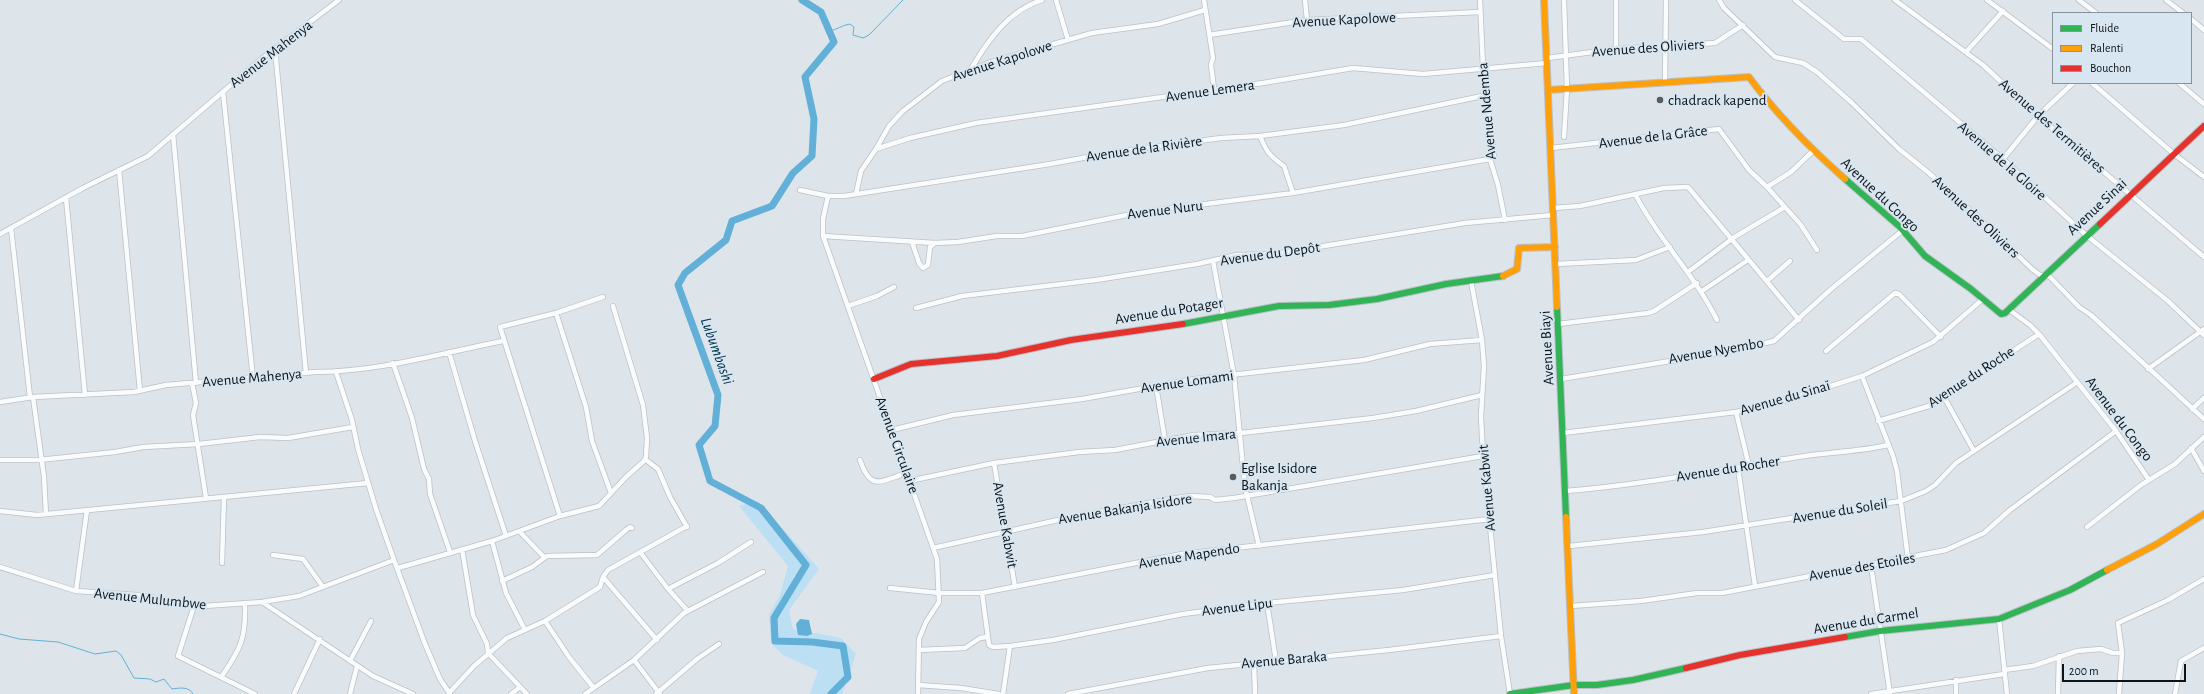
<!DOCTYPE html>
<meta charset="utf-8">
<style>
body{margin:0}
#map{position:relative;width:2204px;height:694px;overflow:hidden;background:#dde5eb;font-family:"Alegreya Sans",sans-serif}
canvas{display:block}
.legend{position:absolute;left:2052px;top:12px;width:140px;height:72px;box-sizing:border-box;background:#d7e6f1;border:1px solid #87929a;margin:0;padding:5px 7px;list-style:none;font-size:12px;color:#0e1317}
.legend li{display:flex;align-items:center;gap:8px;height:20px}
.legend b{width:20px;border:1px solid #87929a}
.scale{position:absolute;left:2062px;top:664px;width:124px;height:18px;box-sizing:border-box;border:2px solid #0e1317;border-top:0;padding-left:5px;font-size:12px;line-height:14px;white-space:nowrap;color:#0e1317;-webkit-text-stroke:3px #d7e6f1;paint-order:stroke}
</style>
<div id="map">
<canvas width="2204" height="694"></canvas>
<ul class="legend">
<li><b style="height:5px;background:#30b455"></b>Fluide</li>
<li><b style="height:5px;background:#ff9f0a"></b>Ralenti</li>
<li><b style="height:5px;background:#e5322d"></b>Bouchon</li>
</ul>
<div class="scale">200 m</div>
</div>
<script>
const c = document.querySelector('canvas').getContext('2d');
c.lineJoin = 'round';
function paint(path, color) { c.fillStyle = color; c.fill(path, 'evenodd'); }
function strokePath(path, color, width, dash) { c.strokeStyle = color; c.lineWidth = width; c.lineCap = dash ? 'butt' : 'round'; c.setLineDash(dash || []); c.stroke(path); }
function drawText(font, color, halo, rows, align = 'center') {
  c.font = font + ' "Alegreya Sans",sans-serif'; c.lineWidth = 4; c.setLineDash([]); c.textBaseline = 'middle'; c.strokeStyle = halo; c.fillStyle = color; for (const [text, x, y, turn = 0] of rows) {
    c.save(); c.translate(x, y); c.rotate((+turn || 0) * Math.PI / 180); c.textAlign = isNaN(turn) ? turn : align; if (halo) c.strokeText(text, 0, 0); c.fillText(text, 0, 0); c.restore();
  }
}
paint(new Path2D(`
 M758,501L819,569L789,610L793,629L841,638L856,654L842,694H810L818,671L783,655L771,643L769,615L780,595L788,566L739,506Z`), '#bddff4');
paint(new Path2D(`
 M800,619L809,620L812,634L807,636L798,635L796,624Z`), '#62b0d7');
strokePath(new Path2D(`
 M829,31C837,30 842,25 850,24L854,27L853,35L863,38L869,35L903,0
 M0,634L19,639L58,642L95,654L116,651L121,655L134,678L150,679L156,682L164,679L172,689C180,688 189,686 193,694`), '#62b0d7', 1);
strokePath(new Path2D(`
 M802,0L821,12L834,42L805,77L814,119L812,156L793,173L772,206L732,221L726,240L685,273L678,285L718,395L715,426L699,445L710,481L761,508L806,565L774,618L775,641L812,642L843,646L848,677L831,694`), '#62b0d7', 7);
const street = new Path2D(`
 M1056,0L1068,40
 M1204,0L1213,58L1211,65L1214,89
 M1305,0L1307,20
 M1480,0L1483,68L1494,155L1490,159
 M1564,0L1567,89L1564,137
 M1616,0V49
 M1719,0L1724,8L1775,57L1803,63L1817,72L1851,102L1899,149L1929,173L1983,222L2032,269L2040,275L2049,276L2079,307L2091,315L2204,419
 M1795,0L1844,39H1861L2003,159L2086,235L2168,301L2204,335
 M1895,0L1983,65L2038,116L2204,257
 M1987,0L2053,49
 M2079,0L2096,13
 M2166,0L2183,13
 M2191,19L2204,30
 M1209,35L1307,20L1480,12
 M275,49L306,373
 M1966,52L2003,11
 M1547,58L1616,49L1715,43L1743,25
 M971,69C988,40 1009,10 1042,0
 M1665,83L1666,0
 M2092,83L2174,154L2204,177
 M2179,83L2204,104
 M223,92L253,378
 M173,134L196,383
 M1260,136C1267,153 1270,156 1284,166L1293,193
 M1551,148L1719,129L1749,170L1767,187L1801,225L1817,250
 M876,149L910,138L976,123L1263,83L1353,68L1423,74L1547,63
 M1490,159L1498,185L1505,220
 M2003,159L2038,116L2073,83
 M119,170L140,391
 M1767,187L1791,172L1813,151
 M800,190L828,196H844L1050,164L1115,152L1221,138L1260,136L1344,125L1487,95
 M856,194L861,171L876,149L889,126L903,111L942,81L988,63L1092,33L1158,24L1205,10
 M1635,194C1658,239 1695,275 1717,320
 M828,196L823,219V236L937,559L939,602L926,622L919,639L918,694
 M66,198L85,395
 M1553,208L1580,206L1664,188L1688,187L1799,320
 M11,228L30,397
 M0,234L83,188L148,156L260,60L339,0
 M823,236L935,243L958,242L997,236H1022L1142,212L1293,193L1490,159
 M912,242L919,263L923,268L928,265L930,247L935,243
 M1213,261L1234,375L1245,487L1259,546
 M1556,264L1636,260L1670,247
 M1688,272L1733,238L1785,207
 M1471,281L1482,340L1484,366L1481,416L1483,456L1501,636L1510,694
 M1767,281L1790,261
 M1702,291L1748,260
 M848,306L877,296L894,287
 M916,308L962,296L1096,280L1197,264L1237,255L1275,254L1465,223L1553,215
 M2008,309L2030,325L2039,334L2116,431L2149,480
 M556,313L586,407L592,441L611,493
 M1558,324L1648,313L1654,311L1697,283
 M1826,351L1895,293L1899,294L1941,337
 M449,352L475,441L506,536
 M393,363L412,418L424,469L429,479L430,494L450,552
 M2148,369L2204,329
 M336,372L352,420L358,449L376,509L394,560L425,644L440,679L450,694
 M1862,376L1893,456L1897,471L1908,559
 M1561,379L1731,351L1774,341L1830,290L1903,230
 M192,383L196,403L193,415L206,498
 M1156,386L1165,440
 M33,397L44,477L46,514
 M1944,397L1974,451
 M0,402L33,397L134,392L166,385L315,372C378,372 442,353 503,341
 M2192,409L2204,398
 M1736,412L1749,466
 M1878,421L1929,406L2039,334
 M892,430L953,415L1082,399L1195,379L1364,360L1430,344L1482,340
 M1563,433L1736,412L1781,402L1862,376L1933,342L1983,299
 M2191,448L2204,471
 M0,460H39L115,452L143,447L199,444L260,437L288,438L353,427
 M646,460L658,469L670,497L687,527
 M860,460C871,492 880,481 907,473
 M994,463L1015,587
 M1738,468L1755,586
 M909,481L994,463L1079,452L1115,450L1194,435L1241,433L1373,418L1416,411L1482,395
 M1566,491C1644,485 1721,469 1798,457C1828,452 1858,452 1888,445
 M0,511L37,515L368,483
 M560,516L500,327L556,313L603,297
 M2087,527L2141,485L2175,464L2204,437
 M520,532L544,557
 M492,541L506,593L525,630
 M1569,546L1703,532L1901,501L1926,491L1935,485L1956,463L2076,383
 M933,548L1067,518L1170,499L1190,496L1210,497L1215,500L1234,498L1483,456
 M462,549L473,615L487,644L488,653L527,694
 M640,552L668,589L688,611
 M273,555L303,559L323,587
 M222,563L224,497
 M1871,566L1890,694
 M0,567L76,591L137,595L204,606L262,602L299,596L394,560
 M398,568L492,541L560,516L599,506L626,477L644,461L646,457L647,438L643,405L613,306
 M603,577L657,640
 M502,581L532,567L547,556L597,555L626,530L630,527L632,528
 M890,588L940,593H982L1182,554L1490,519
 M668,589L718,563L751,542
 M76,591L87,510
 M982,593L989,645L993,647L1010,646L1053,640L1183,614L1267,603L1403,590L1495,575
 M262,602L373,676L413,694
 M1267,603L1276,661
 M194,606L178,656L255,694
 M1571,606L1641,601L1697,593H1722L1946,550L1984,533L2010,510L2116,431
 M1999,619L2007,694
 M545,621L569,657L593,687
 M919,650L965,648L980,638L987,637
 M634,660L660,694
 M350,661L371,621
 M1254,662L1255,694
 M2004,670L2033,666L2077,651L2101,649L2113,653H2122
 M222,676C241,648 246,638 245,604
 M918,685L961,688L999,694
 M449,693L474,666L507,638L545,621L600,587L603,577L608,570L687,526
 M294,694L320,639
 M350,694L357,666
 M511,694L520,687
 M585,694L634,660L684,613L763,572
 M656,694L697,659L719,644
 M1003,694L1010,646
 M1068,694L1208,668L1389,650L1501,636
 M1871,694L2004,674
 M1956,694V680
 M2058,694L2059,656
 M2119,694L2122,653L2118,623L2168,600L2204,579
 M2175,694L2181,661L2204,648`);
const fast = new Path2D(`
 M1845,179L1900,227L1925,256L1971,289L2001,314L2005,313L2100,224
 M1557,307L1566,517
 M1183,324L1279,306L1329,305L1377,299L1446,284L1503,276
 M1845,637L1880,631L1999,619L2070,590L2107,570
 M1510,694L1574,685H1597L1633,680L1686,668`);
const slow = new Path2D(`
 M1544,0L1557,307
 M1548,90L1749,77C1777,115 1810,148 1845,179
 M1503,276L1517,269L1519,248L1555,247
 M1566,517L1574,694
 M2107,570L2157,544L2204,514`);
const jam = new Path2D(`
 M2100,224L2204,126
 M874,379L911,364L997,356L1071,340L1183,324
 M1686,668L1740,655L1845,637`);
strokePath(street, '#bac1c6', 6);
strokePath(fast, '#bac1c6', 8);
strokePath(slow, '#bac1c6', 8);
strokePath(jam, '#bac1c6', 8);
strokePath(street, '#fafbfc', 4.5);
strokePath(fast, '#30b455', 6);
strokePath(slow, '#ff9f0a', 6);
strokePath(jam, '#e5322d', 6);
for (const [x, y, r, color] of [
 [1660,100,4,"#565c61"],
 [1233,477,4,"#565c61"]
]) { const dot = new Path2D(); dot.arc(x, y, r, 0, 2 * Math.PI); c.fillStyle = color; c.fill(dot); strokePath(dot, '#d7e6f1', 1.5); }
drawText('15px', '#0e1317', '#d7e6f1', [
 ["Avenue Kapolowe",1344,20,-3],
 ["Avenue des Oliviers",1648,48,-4],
 ["Avenue Mahenya",271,54,-38],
 ["Avenue Kapolowe",1002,61,-18],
 ["Avenue Lemera",1210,91,-8],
 ["Avenue Ndemba",1487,111,-95],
 ["Avenue des Termitières",2052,126,41],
 ["Avenue de la Grâce",1653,137,-7],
 ["Avenue de la Rivière",1144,149,-8],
 ["Avenue de la Gloire",2002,161,41],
 ["Avenue du Congo",1880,195,43],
 ["Avenue Sinai",2097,207,-43],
 ["Avenue Nuru",1165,210,-7],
 ["Avenue des Oliviers",1976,217,43],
 ["Avenue du Depôt",1270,254,-8],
 ["Avenue du Potager",1169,311,-9],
 ["Avenue Biayi",1547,348,-93],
 ["Avenue Nyembo",1716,351,-10],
 ["Avenue du Roche",1971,377,-33],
 ["Avenue Mahenya",252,378,-5],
 ["Avenue Lomami",1187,382,-8],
 ["Avenue du Sinaï",1785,398,-16],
 ["Avenue du Congo",2119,419,53],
 ["Avenue Imara",1196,438,-6],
 ["Avenue Circulaire",897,445,70],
 ["Avenue du Rocher",1728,469,-9],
 ["Avenue Kabwit",1487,488,-95],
 ["Avenue Bakanja Isidore",1125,509,-9],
 ["Avenue du Soleil",1840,511,-9],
 ["Avenue Kabwit",1005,525,80],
 ["Avenue Mapendo",1189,556,-9],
 ["Avenue des Etoiles",1862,567,-10],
 ["Avenue Mulumbwe",150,599,6],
 ["Avenue Lipu",1237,607,-7],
 ["Avenue du Carmel",1866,621,-9],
 ["Avenue Baraka",1284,660,-5]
]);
drawText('15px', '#0e1317', '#d7e6f1', [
 ["chadrack kapend",1668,100],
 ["Eglise Isidore",1241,468],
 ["Bakanja",1241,485]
], 'left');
drawText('italic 16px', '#012f45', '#d7e6f1', [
 ["Lubumbashi",717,351,70]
]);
</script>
